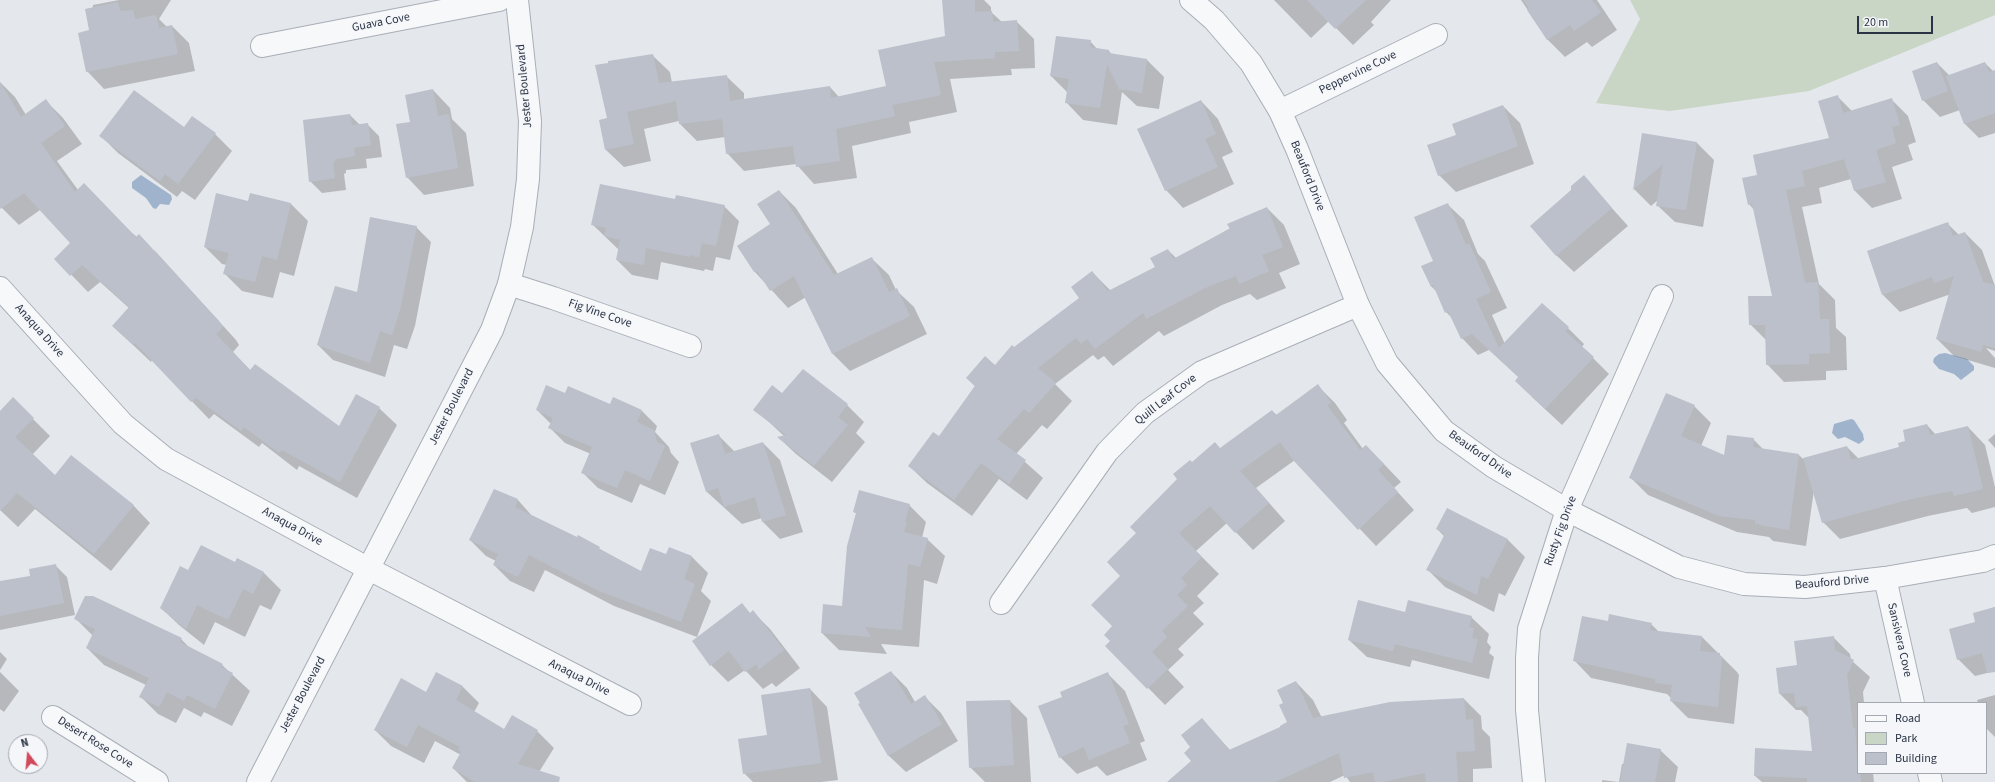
<!DOCTYPE html>
<style>
body{margin:0}
#map{position:relative;width:1995px;height:782px;overflow:hidden;background:#e4e7ec;font-family:"Source Sans 3",sans-serif}
canvas{display:block}
.legend{position:absolute;left:1857px;top:702px;width:130px;height:72px;box-sizing:border-box;background:#f4f6f9;border:1px solid #a4a8b1;margin:0;padding:5px 7px;list-style:none;font-size:12px;color:#2b3445}
.legend li{display:flex;align-items:center;gap:8px;height:20px}
.legend b{width:20px;border:1px solid #a4a8b1}
.north{position:absolute;left:8px;top:734px;width:40px;height:40px;box-sizing:border-box;background:#f4f6f9;border:1px solid #a4a8b1;border-radius:50%;rotate:344deg;font-size:11px;font-weight:700;line-height:16px;text-align:center;color:#2b3445}
.north::after{content:'';display:block;margin:auto;width:14px;height:18px;background:#d1495b;clip-path:polygon(50% 0,100% 100%,50% 72%,0 100%)}
.scale{position:absolute;left:1857px;top:16px;width:76px;height:18px;box-sizing:border-box;border:2px solid #2b3445;border-top:0;padding-left:5px;font-size:12px;line-height:14px;white-space:nowrap;color:#2b3445;-webkit-text-stroke:3px #f4f6f9;paint-order:stroke}
</style>
<div id="map">
<canvas width="1995" height="782"></canvas>
<ul class="legend">
<li><b style="height:5px;background:#f7f8fa"></b>Road</li>
<li><b style="height:11px;background:#c9d6c5"></b>Park</li>
<li><b style="height:11px;background:#bbc0ca"></b>Building</li>
</ul>
<div class="north">N</div>
<div class="scale">20 m</div>
</div>
<script>
const c = document.querySelector('canvas').getContext('2d');
c.lineJoin = 'round';
function paint(path, color) { c.fillStyle = color; c.fill(path, 'evenodd'); }
function strokePath(path, color, width, dash) { c.strokeStyle = color; c.lineWidth = width; c.lineCap = dash ? 'butt' : 'round'; c.setLineDash(dash || []); c.stroke(path); }
function drawText(font, color, halo, rows, align = 'center') {
  c.font = font + ' "Source Sans 3",sans-serif'; c.lineWidth = 3; c.setLineDash([]); c.textBaseline = 'middle'; c.strokeStyle = halo; c.fillStyle = color; for (const [text, x, y, turn = 0] of rows) {
    c.save(); c.translate(x, y); c.rotate((+turn || 0) * Math.PI / 180); c.textAlign = isNaN(turn) ? turn : align; if (halo) c.strokeText(text, 0, 0); c.fillText(text, 0, 0); c.restore();
  }
}
paint(new Path2D(`
 M1630,0H1995V15L1809,91L1670,111L1596,103L1640,19Z`), '#c9d6c5');
paint(new Path2D(`
 M141,175L171,195L172,199L169,205L160,204L156,209L153,208L146,198L132,188V182Z
 M1945,353L1967,359L1974,366V370L1961,380L1954,374L1939,369L1933,362L1934,358L1939,354Z
 M1851,419L1854,420L1863,434L1864,440L1859,444L1845,437L1838,439L1832,433L1834,424Z`), '#9fb4cc');
paint(new Path2D(`
 M119,0H171L159,19L167,27L172,26L189,43L195,71L104,89L87,71L93,5Z
 M943,0H984L991,7V12L1002,22L1016,21L1034,39L1035,68L1011,69L1012,75L950,79L957,112L909,122L911,133L852,146L857,178L814,184L796,164L744,171L727,153L725,137L697,141L680,124L679,121L644,129L651,161L624,167L606,150L600,121L608,119L652,55L670,72L672,83L726,76L744,93V100L830,87L839,97L887,87L946,37Z
 M1274,0H1391L1371,22L1374,25L1353,45L1329,21L1311,38Z
 M1521,0H1597L1617,30L1592,47L1587,42L1565,57L1548,40Z
 M1090,41L1098,50L1109,51L1112,55L1147,60L1164,77L1159,109L1137,106L1122,92L1117,125L1083,120L1066,102L1068,93L1051,76Z
 M1937,63L1950,76L1985,63L1995,73V133L1979,138L1964,123L1960,110L1940,117L1923,100Z
 M0,82L15,97L26,115L46,101L63,118L82,144L57,161L78,190L156,252L236,340L239,345L233,352L251,371L340,427L379,408L397,425L357,498L299,466L297,470L262,443L259,447L214,414L209,419L152,360L151,362L113,326L129,308L100,282L88,292L56,259L72,244L40,210L19,225L2,208L0,205Z
 M433,90L450,108L452,119L466,133L474,186L424,195L407,177L411,123Z
 M1837,96L1852,111L1891,99L1908,116L1916,142L1908,145L1913,160L1892,167L1902,199L1872,208L1855,191L1851,179L1819,188L1822,203L1802,207L1819,284L1835,300L1836,328L1846,337L1847,370L1826,371V380L1784,382L1767,364L1766,340L1750,324L1773,297L1754,210L1749,204L1758,176L1830,139Z
 M1201,101L1218,119L1233,152L1222,157L1234,184L1183,208L1166,190Z
 M1503,106L1520,123L1534,164L1456,192L1439,175L1457,135Z
 M350,115L360,125L367,124L379,136L382,157L366,159L367,168L346,170V173L344,174L346,190L322,193L310,181Z
 M184,128L215,134L232,151L195,200L182,191L177,197L118,153L101,136Z
 M1643,134L1697,143L1714,160L1703,227L1675,222L1657,205L1658,200L1651,206L1634,189Z
 M1584,177L1628,226L1574,272L1556,255Z
 M779,191L796,208L838,274L871,258L889,275L896,290L914,307L927,334L850,371L833,354L806,297L788,308L755,272L771,224Z
 M251,194L291,204L308,221L294,276L280,272L273,298L242,291L225,274L227,265L222,264L205,247L249,202Z
 M676,201L724,206L739,221L730,260L716,257L713,271L705,269L704,271L661,262L658,280L632,275L617,260L619,250L593,225Z
 M1447,204L1464,220L1478,254L1485,261L1507,308L1492,315L1505,344L1568,328L1584,344L1582,347L1609,374L1562,425L1532,397L1519,377L1489,350L1478,355L1462,338L1454,320L1446,312L1437,292L1431,286L1434,261Z
 M1267,208L1284,225L1300,264L1279,273L1286,288L1257,300L1250,294L1222,305L1164,336L1159,331L1113,366L1104,356L1098,360L1093,355L1055,384L1072,401L1047,429L1042,425L1016,454L1043,478L1027,500L999,479L972,516L927,483L909,466L939,437L975,386L967,378L995,366L1014,349L1081,298L1092,272L1111,291L1157,267L1168,250L1176,258Z
 M1947,223L1959,235L1965,233L1982,250L1995,286V351L1986,348L1995,358V368L1954,356L1937,339L1949,296L1948,295L1900,312L1883,295L1868,251Z
 M416,227L431,242L415,326L407,349L394,345L385,377L333,360L318,345Z
 M1318,386L1335,403L1347,420L1344,423L1363,449L1383,463L1401,482L1394,488L1414,510L1376,546L1295,460L1256,488L1285,521L1253,550L1227,523L1196,551L1219,574L1197,596L1204,603L1193,613L1204,624L1178,649L1184,655L1168,670L1184,687L1165,705L1107,646L1112,641L1122,576L1137,533L1192,464L1220,449L1272,411L1277,415Z
 M565,394L611,406L614,399L642,411L657,426L655,432L669,447L671,453L679,462L665,495L640,484L632,503L598,488L583,473L591,454L565,443L549,427L551,424L537,410Z
 M782,395L847,405L864,422L856,433L865,442L832,482L796,454L779,438L784,436L755,409Z
 M13,399L50,436L32,455L55,477L133,505L150,523L111,571L35,509L18,527L0,510V412Z
 M1694,406L1711,423L1701,446L1725,456L1753,439L1764,450L1799,455L1803,459L1847,447L1859,459L1900,447L1927,425L1936,435L1968,427L1985,445L1995,487V507L1972,513L1967,508L1928,516L1840,539L1823,522L1814,490L1806,546L1773,541L1769,537L1737,532L1648,495L1630,477Z
 M1995,434V448L1988,440Z
 M719,436L735,452L763,443L780,460L803,532L780,539L763,522L762,518L742,524L707,492Z
 M494,490L518,500L533,517L577,539L578,537L642,572L667,555L669,548L692,557L708,573L701,591L711,601L697,637L614,606L545,570L534,592L510,581L494,565L496,561L486,556L470,540Z
 M909,505L926,522L922,538L927,539L945,556L937,584L924,580L919,647L881,644L887,654L839,650L822,633L843,607L857,514L854,512Z
 M1447,510L1508,540L1525,557L1505,596L1499,593L1494,612L1445,587L1428,570L1444,536L1437,529Z
 M236,564L264,573L281,590L271,610L260,605L245,637L215,622L204,645L179,625L161,608L188,572Z
 M55,565L67,577L75,615L0,630V582L32,576Z
 M93,597L181,639L190,648L222,665L250,691L232,726L204,712L201,717L184,708L176,723L158,714L141,697L146,685L104,665L87,648L93,636L76,619Z
 M1995,607V671L1975,676L1958,659L1976,623L1974,614Z
 M753,612L770,629L800,668L776,687L772,683L763,689L745,670L728,682L711,665Z
 M1406,613L1471,617L1489,634L1487,642L1491,647L1489,653L1494,657L1489,679L1412,660L1410,667L1367,657L1349,640Z
 M1651,624L1659,632L1702,637L1737,672L1739,675L1734,724L1688,718L1671,701L1672,699L1667,694L1591,678L1574,660Z
 M1833,637L1850,654L1851,660L1870,677L1863,692L1864,703H1858V773H1873L1874,782H1762L1755,776L1813,752L1810,719L1801,710H1796L1780,694L1777,669L1798,666Z
 M0,652L7,659L0,670Z
 M0,672L19,691L4,712L0,709Z
 M891,672L907,688L915,702L924,696L941,713L958,741L906,772L889,756L859,705Z
 M437,673L463,687L479,703L474,712L505,730L513,717L537,731L554,748L539,772L558,782H467L453,768L461,755L435,741L424,763L391,746L375,730L426,693Z
 M1107,673L1125,691L1145,741L1140,743L1147,760L1107,776L1097,766L1077,774L1060,757L1064,698Z
 M1296,682L1313,700L1322,718L1464,699L1481,716L1482,729L1490,737L1492,768L1473,769V782H1350L1345,775L1330,782H1179L1192,762V747L1202,719L1230,750L1281,728L1289,723L1285,703Z
 M810,689L827,707L838,780L821,782H753L744,773L769,736Z
 M1995,695V737L1986,728V703H1978L1977,700Z
 M1010,701L1027,718L1031,782H985L970,767Z
 M1660,750L1678,767L1675,782H1602V780L1619,782L1622,764H1624Z`), '#0003');
paint(new Path2D(`
 M942,0H975V12L992,11L993,22L1017,20L1019,51L995,52V58L934,62L941,95L892,105L895,116L836,129L840,161L796,167L793,146L726,154L722,119L679,124L676,101L627,112L634,144L605,150L599,120L607,118L595,65L608,63V61L653,54L659,83L727,75L730,101L830,86L831,98L886,86L878,50L945,36Z
 M1307,0H1366L1335,29Z
 M1523,0H1592L1601,12L1574,31L1570,25L1547,40L1527,10L1529,8Z
 M118,2L120,11L133,10L135,19L156,15L159,28L172,25L178,54L86,72L78,33L89,30L85,9Z
 M1056,36L1091,40L1090,47L1109,50V53L1147,59L1142,93L1119,89L1107,64L1100,108L1065,103L1069,79L1050,76Z
 M1937,62L1948,91L1922,101L1912,71Z
 M1985,62L1989,72L1995,70V113L1964,124L1946,76Z
 M0,82L21,117L46,99L65,126L41,143L75,192L84,183L136,237L139,234L219,321L223,327L216,334L250,370L255,364L339,426L356,394L380,407L340,482L282,450L279,453L244,427L241,431L196,398L191,402L135,343L133,345L112,326L129,307L82,265L70,276L54,259L70,243L24,193L0,209Z
 M433,89L438,116L449,114L458,168L406,178L396,124L410,122L405,95Z
 M134,90L184,127L192,116L216,133L178,184L165,174L160,181L99,136Z
 M1838,95L1843,113L1892,98L1900,125L1892,127L1896,143L1876,150L1886,182L1854,191L1844,159L1802,171L1805,186L1786,190L1805,283L1818,282L1820,319H1829L1830,353L1809,354V364L1766,365L1765,325H1749L1748,296H1772L1752,204L1748,205L1742,178L1757,175L1753,155L1829,138L1818,101Z
 M1201,100L1216,134L1205,139L1218,167L1165,191L1137,129Z
 M1503,105L1518,146L1438,176L1427,145L1456,135L1452,124Z
 M350,114L352,125L368,123L371,145L354,148L355,156L335,159V162H333L335,178L309,182L303,120Z
 M1642,133L1697,142L1686,210L1656,206L1663,164L1633,190Z
 M1584,175L1612,208L1556,256L1530,226L1571,190V186Z
 M600,184L675,199L676,195L725,205L716,246L702,243L699,257L690,255V257L646,248L644,265L616,260L620,240L604,236L606,228L591,225Z
 M779,190L834,275L872,257L889,292L897,288L910,316L832,354L794,276L770,291L757,271L754,272L737,246L770,224L757,204Z
 M216,193L248,201L250,193L291,203L277,260L262,256L255,282L223,274L229,253L204,247Z
 M1448,203L1466,245L1469,243L1491,292L1476,299L1499,348L1542,303L1569,327L1565,331L1594,357L1545,409L1515,381L1518,377L1472,334L1461,339L1448,311L1445,313L1433,285L1431,287L1421,266L1433,261L1414,217Z
 M1267,207L1283,247L1262,255L1269,271L1239,284L1236,276L1205,288L1146,319L1143,313L1095,349L1087,339L1081,344L1076,338L1038,368L1056,383L1029,413L1024,409L997,439L1026,460L1009,484L981,463L954,500L908,466L933,432L939,436L975,386L966,378L985,356L995,365L1012,345L1014,347L1079,298L1071,287L1092,271L1108,291L1155,267L1150,258L1168,249L1173,259L1230,229L1227,224Z
 M370,217L417,226L400,310L392,335L380,331L370,363L317,345L335,286L357,292Z
 M1948,222L1953,236L1965,232L1983,282L1995,285V348L1983,345L1981,352L1936,339L1954,276L1934,283L1932,277L1882,295L1867,251Z
 M803,369L848,404L838,417L848,425L814,466L777,437L786,435L753,410L772,385L782,393Z
 M1318,384L1331,403L1327,405L1360,450L1366,445L1384,464L1378,470L1398,492L1358,530L1294,461L1280,442L1240,471L1269,503L1235,533L1210,506L1179,533L1202,557L1181,578L1187,585L1177,595L1188,606L1162,631L1167,637L1152,652L1168,669L1147,689L1105,646L1110,641L1104,635L1112,626L1091,605L1120,576L1107,562L1136,533L1130,527L1177,479L1173,474L1190,460L1192,462L1215,442L1220,448L1272,410L1276,415Z
 M546,385L565,393L568,386L610,404L613,397L642,410L637,422L654,430L657,442L665,446L650,481L625,470L617,488L581,473L592,447L548,428L553,418L536,410Z
 M1666,393L1695,405L1681,436L1724,455L1727,435L1754,438L1753,447L1799,454L1789,530L1759,525V524H1755V520L1719,516L1629,478Z
 M13,397L34,418L15,437L55,475L71,455L134,505L94,554L17,493L0,511V411Z
 M1927,424L1930,435L1968,426L1983,489L1954,496L1952,491L1911,499L1822,523L1803,458L1847,446L1851,460L1899,447L1898,443L1905,441L1903,430Z
 M719,434L725,454L763,442L786,515L762,522L755,497L724,507L718,488L706,492L690,443Z
 M494,489L518,499L515,507L577,537L578,535L600,547L599,549L641,571L650,548L666,554L669,547L692,556L684,579L695,584L681,622L597,590L529,555L518,577L493,565L498,554L469,540Z
 M859,490L910,504L905,522H907L904,532L928,538L920,567L908,564L902,630L865,627L871,637L821,633L823,604L842,606L847,546L856,513L853,512Z
 M1447,508L1508,539L1488,579L1481,576L1477,595L1426,570L1445,534L1436,529Z
 M201,545L235,562L237,558L264,572L253,594L243,589L228,620L197,605L186,629L160,608L180,566L188,570Z
 M56,564L64,603L0,616V581L30,576L29,569Z
 M85,596H93L182,638L180,642L223,664L221,667L233,673L215,709L187,695L184,701L167,692L159,707L139,697L149,678L86,648L95,629L74,619Z
 M1358,600L1405,612L1408,600L1472,616L1469,627L1474,628L1472,638L1478,639L1472,663L1395,644L1393,651L1348,640Z
 M742,603L750,613L753,610L784,650L758,670L757,664L745,672L729,651L710,666L692,641Z
 M1995,607V672L1987,673L1982,653L1957,660L1949,629L1975,622L1973,613Z
 M1609,614L1652,623L1650,630L1702,636L1700,651L1720,653V656L1722,657L1718,707L1670,701L1672,685L1655,683V679L1573,661L1582,616L1608,621Z
 M1834,636L1835,650L1854,660L1847,675L1853,728H1855L1858,773H1860L1861,782H1807V778L1754,776L1755,748L1812,751L1807,706L1796,707L1794,693L1779,694L1776,668L1797,665L1794,641Z
 M891,671L911,704L925,695L942,724L888,756L858,704L860,703L854,693Z
 M436,672L463,686L456,700L504,729L512,715L538,730L518,764L560,777L559,782H475L452,768L461,752L458,750L460,747L418,725L407,747L374,730L401,678L426,692Z
 M1108,672L1129,724L1123,726L1130,743L1089,760L1084,747L1059,758L1038,706L1062,697L1060,692Z
 M1296,681L1313,718L1390,702L1464,698L1466,720L1473,719L1475,751L1456,752L1458,782H1426L1425,773L1382,782H1375L1373,772L1344,778L1339,753L1275,782H1167L1191,761L1184,753L1190,747L1181,735L1202,718L1229,750L1280,727V726L1287,722L1279,705L1283,703L1277,690Z
 M810,688L821,763L743,774L738,739L767,735L761,695Z
 M1010,700L1014,765L969,768L966,701Z
 M1627,743L1661,749L1655,782H1620Z`), '#bbc0ca');
const minor = new Path2D(`
 M262,46L499,0
 M1280,111L1436,35
 M509,284L553,298L690,346
 M0,288L123,424L166,459L369,569L630,704
 M1885,578L1913,703
 M1001,603L1107,452L1145,413L1202,372L1358,305
 M53,717L157,782
 M1929,773L1931,782
 M1534,782L1527,710V658L1529,629L1567,510L1662,296`);
const tertiary = new Path2D(`
 M1191,0L1214,20L1251,63L1280,111L1297,149L1358,305L1387,363L1444,431L1494,467L1567,510L1679,567L1744,584L1805,587L1885,578L1983,561L1995,556
 M258,782L492,330L509,284L522,227L528,179L530,121L517,0`);
strokePath(minor, '#a9aeb7', 24);
strokePath(tertiary, '#a9aeb7', 24);
strokePath(minor, '#f7f8fa', 22);
strokePath(tertiary, '#f7f8fa', 22);
drawText('12px', '#2b3445', '#f4f6f9', [
 ["Guava Cove",381,23,-11],
 ["Peppervine Cove",1358,73,-26],
 ["Jester Boulevard",525,86,-95],
 ["Beauford Drive",1307,176,68],
 ["Fig Vine Cove",600,314,19],
 ["Anaqua Drive",39,331,48],
 ["Quill Leaf Cove",1166,400,-38],
 ["Jester Boulevard",452,407,-63],
 ["Beauford Drive",1480,455,35],
 ["Anaqua Drive",292,527,29],
 ["Rusty Fig Drive",1561,531,-70],
 ["Beauford Drive",1832,583,-5],
 ["Sansivera Cove",1899,640,77],
 ["Anaqua Drive",579,678,27],
 ["Jester Boulevard",303,695,-62],
 ["Desert Rose Cove",95,743,32]
]);
</script>
